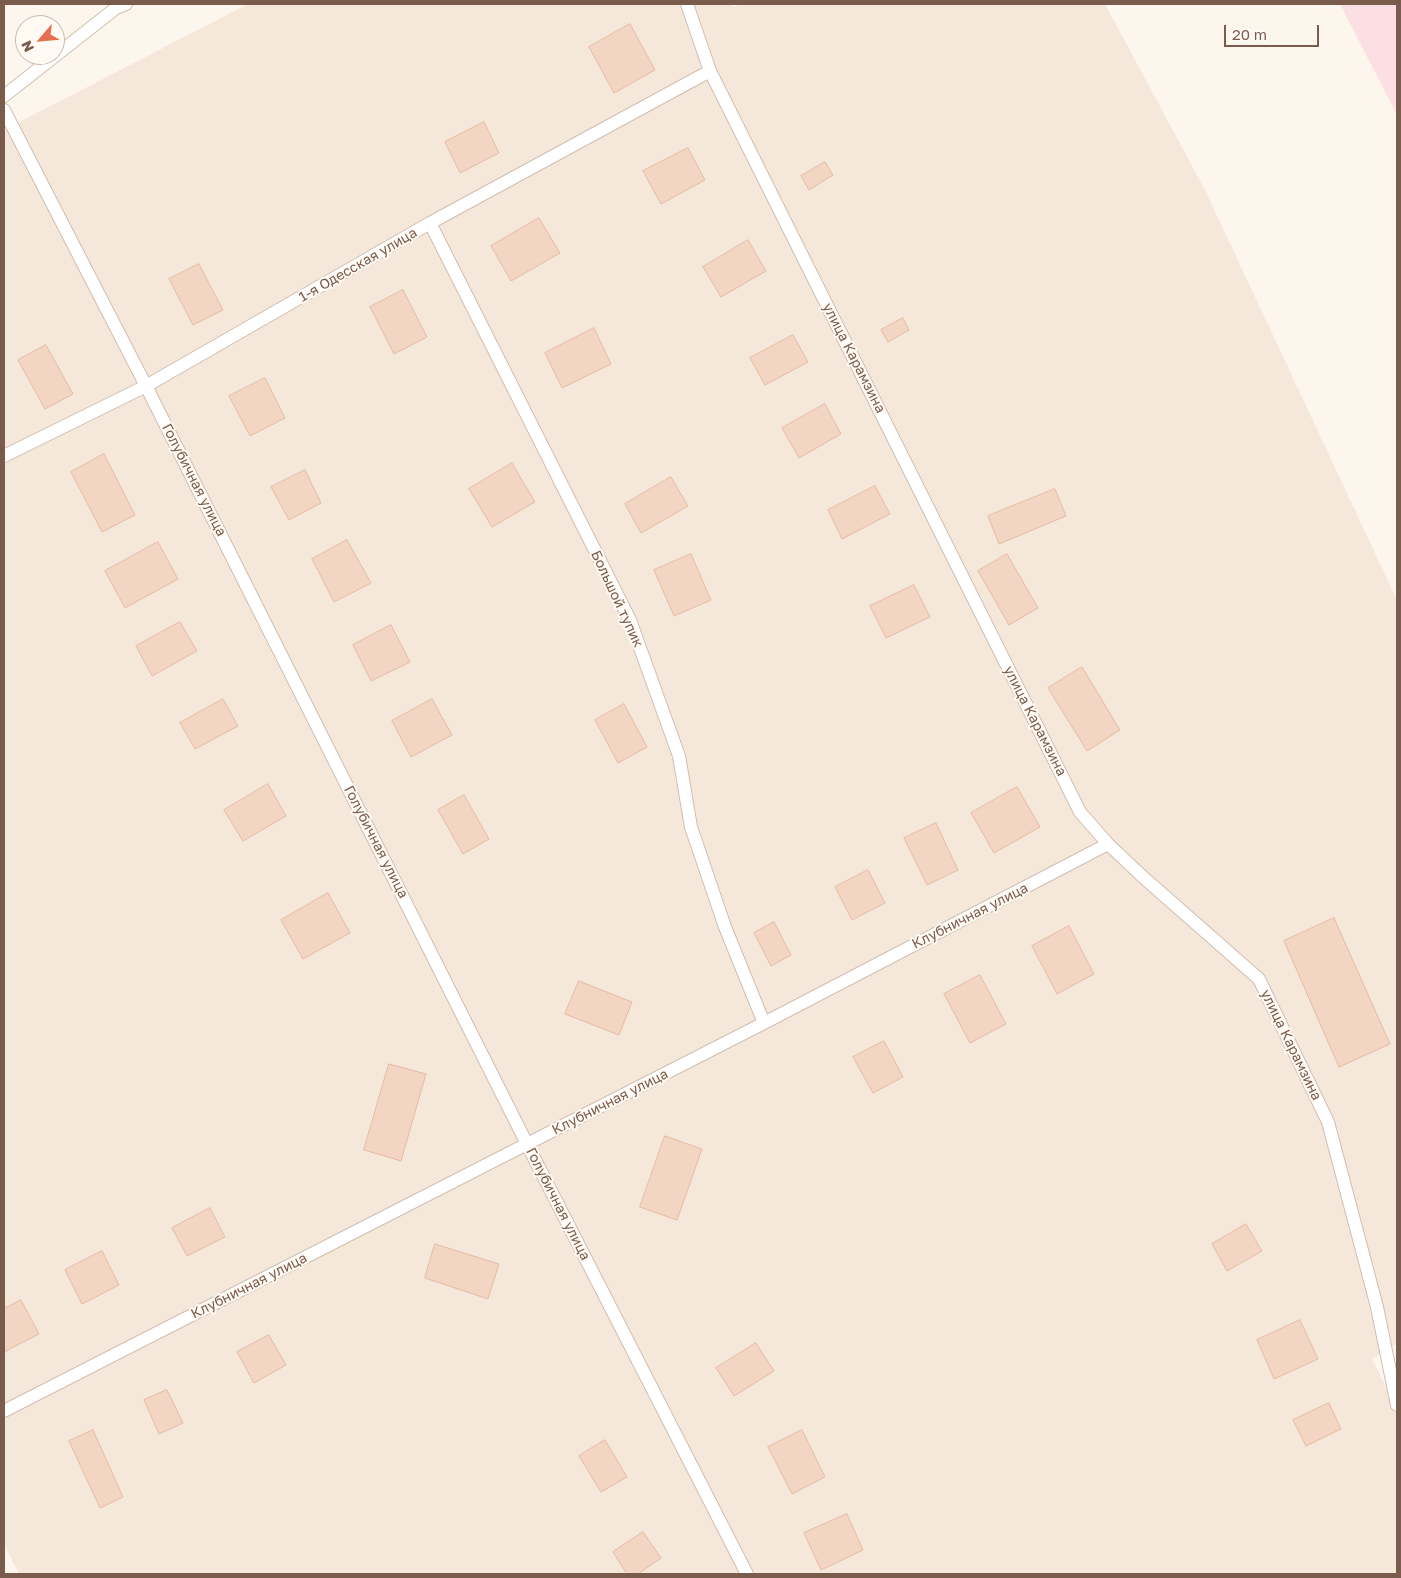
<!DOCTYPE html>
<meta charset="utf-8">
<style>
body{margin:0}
#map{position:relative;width:1401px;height:1578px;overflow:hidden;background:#fdf6ec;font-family:"Golos Text",sans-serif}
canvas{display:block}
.frame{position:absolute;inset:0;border:5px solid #7a5c4d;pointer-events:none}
.north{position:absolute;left:15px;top:15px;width:50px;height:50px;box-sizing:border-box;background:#fffaf3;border:1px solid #cabbb1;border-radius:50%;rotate:243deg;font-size:14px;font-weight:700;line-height:20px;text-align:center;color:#7a5c4d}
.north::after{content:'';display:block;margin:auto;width:18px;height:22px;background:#e76f51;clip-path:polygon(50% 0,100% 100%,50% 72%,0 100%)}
.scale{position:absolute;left:1224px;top:25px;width:95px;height:22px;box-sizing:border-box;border:2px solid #7a5c4d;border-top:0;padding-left:6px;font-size:15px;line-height:18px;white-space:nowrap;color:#7a5c4d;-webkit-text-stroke:4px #fffaf3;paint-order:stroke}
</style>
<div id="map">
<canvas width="1401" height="1578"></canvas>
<div class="frame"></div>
<div class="north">N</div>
<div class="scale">20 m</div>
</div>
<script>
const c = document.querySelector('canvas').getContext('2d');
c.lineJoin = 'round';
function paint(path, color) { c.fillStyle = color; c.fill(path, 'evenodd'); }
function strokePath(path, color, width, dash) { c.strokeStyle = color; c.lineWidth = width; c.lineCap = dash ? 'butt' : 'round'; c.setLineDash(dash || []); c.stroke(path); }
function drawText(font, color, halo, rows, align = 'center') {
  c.font = font + ' "Golos Text",sans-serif'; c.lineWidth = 4; c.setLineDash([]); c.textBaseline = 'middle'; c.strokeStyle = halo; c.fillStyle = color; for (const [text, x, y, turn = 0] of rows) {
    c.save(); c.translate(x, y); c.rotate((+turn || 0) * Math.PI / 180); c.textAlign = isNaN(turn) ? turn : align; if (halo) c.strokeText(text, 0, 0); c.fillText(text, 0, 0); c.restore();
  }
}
paint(new Path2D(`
 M248,4H731L733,7L741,4H1105L1205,190L1397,600V1343L1372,1359L1397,1410V1574H19L4,1544V130Z`), '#f5e8da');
paint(new Path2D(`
 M1340,4H1397V115Z`), '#fbdfe3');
const building = new Path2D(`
 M630,24L655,70L614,93L589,47Z
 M484,122L499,153L460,173L445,142Z
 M688,148L705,180L661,204L643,171Z
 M825,162L833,175L809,190L801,176Z
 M539,218L560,253L511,281L491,246Z
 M748,240L766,271L721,297L703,267Z
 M199,264L223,310L193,325L169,279Z
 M403,290L427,337L394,354L370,307Z
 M903,318L909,330L888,342L881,330Z
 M594,328L611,364L562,388L545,353Z
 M793,335L808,362L765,385L750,358Z
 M46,345L73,394L45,409L18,360Z
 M265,378L285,418L250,436L229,396Z
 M825,404L841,434L799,458L782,428Z
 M104,454L135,515L102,532L71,472Z
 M512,463L535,502L492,527L469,489Z
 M305,470L321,503L289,520L271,487Z
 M671,477L688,506L641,533L625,504Z
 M875,486L890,514L842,539L828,510Z
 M1055,489L1066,516L999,544L988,516Z
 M347,540L371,583L334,602L312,559Z
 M158,542L178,579L125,608L105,571Z
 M691,554L711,600L674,616L654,570Z
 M1007,554L1038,608L1009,625L978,571Z
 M914,585L930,617L886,638L870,606Z
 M180,622L197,651L152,676L136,646Z
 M391,625L410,662L371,681L353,645Z
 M1082,667L1120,730L1087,751L1048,688Z
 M223,699L238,726L195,749L180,723Z
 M432,699L452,735L411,757L392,721Z
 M624,704L647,747L618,763L595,720Z
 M268,784L286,816L243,841L224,810Z
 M1017,787L1040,827L994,853L971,813Z
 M464,795L489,839L463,854L438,810Z
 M936,823L958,870L927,885L904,838Z
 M868,870L885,903L852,920L835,887Z
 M328,893L350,933L303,959L281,920Z
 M1334,918L1390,1044L1339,1067L1284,941Z
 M774,922L791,955L771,966L754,933Z
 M1069,926L1094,974L1057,994L1032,946Z
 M980,975L1006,1024L970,1043L944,994Z
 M579,981L632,1002L619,1035L565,1014Z
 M884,1041L903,1077L873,1093L853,1057Z
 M389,1064L426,1074L401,1161L364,1150Z
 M665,1136L702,1149L677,1220L640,1207Z
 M210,1208L225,1237L187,1256L172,1228Z
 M1246,1224L1262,1251L1227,1271L1212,1244Z
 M435,1244L499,1264L488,1299L425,1278Z
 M102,1251L119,1285L82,1304L65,1270Z
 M21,1300L39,1334L4,1352V1309Z
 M1300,1320L1318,1359L1274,1379L1257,1340Z
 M269,1335L286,1365L254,1383L237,1352Z
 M756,1343L774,1371L734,1396L716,1368Z
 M167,1390L183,1423L159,1434L144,1400Z
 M1329,1403L1341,1429L1306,1446L1293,1420Z
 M93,1430L123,1497L100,1508L69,1441Z
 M802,1430L825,1477L792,1494L768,1447Z
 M605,1440L627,1477L601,1492L579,1456Z
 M847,1514L863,1550L821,1570L804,1533Z
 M643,1532L661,1558L638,1574H627L613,1552Z`);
paint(building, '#f3d5c3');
strokePath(building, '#e6bba3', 1);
const lane = new Path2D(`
 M687,4L710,71L1080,812L1108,844L1143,877L1259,979L1328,1122L1377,1307L1397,1405
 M4,96L116,8L126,4
 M4,110L146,386L527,1144L747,1574
 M430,223L630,620L679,756L691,827L725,927L764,1023
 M4,456L146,386L430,223L710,71
 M4,1411L764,1023L1108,844`);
strokePath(lane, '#d1beb0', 14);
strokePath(lane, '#fff', 12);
drawText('14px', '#7a5c4d', '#fffaf3', [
 ["1-я Одесская улица",358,265,-30],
 ["улица Карамзина",854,358,63],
 ["Голубичная улица",194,480,63],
 ["Большой тупик",617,599,65],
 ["улица Карамзина",1035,721,63],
 ["Голубичная улица",376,842,63],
 ["Клубничная улица",970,916,-27],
 ["улица Карамзина",1291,1045,64],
 ["Клубничная улица",610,1102,-27],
 ["Голубичная улица",558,1204,63],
 ["Клубничная улица",249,1286,-27]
]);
</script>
